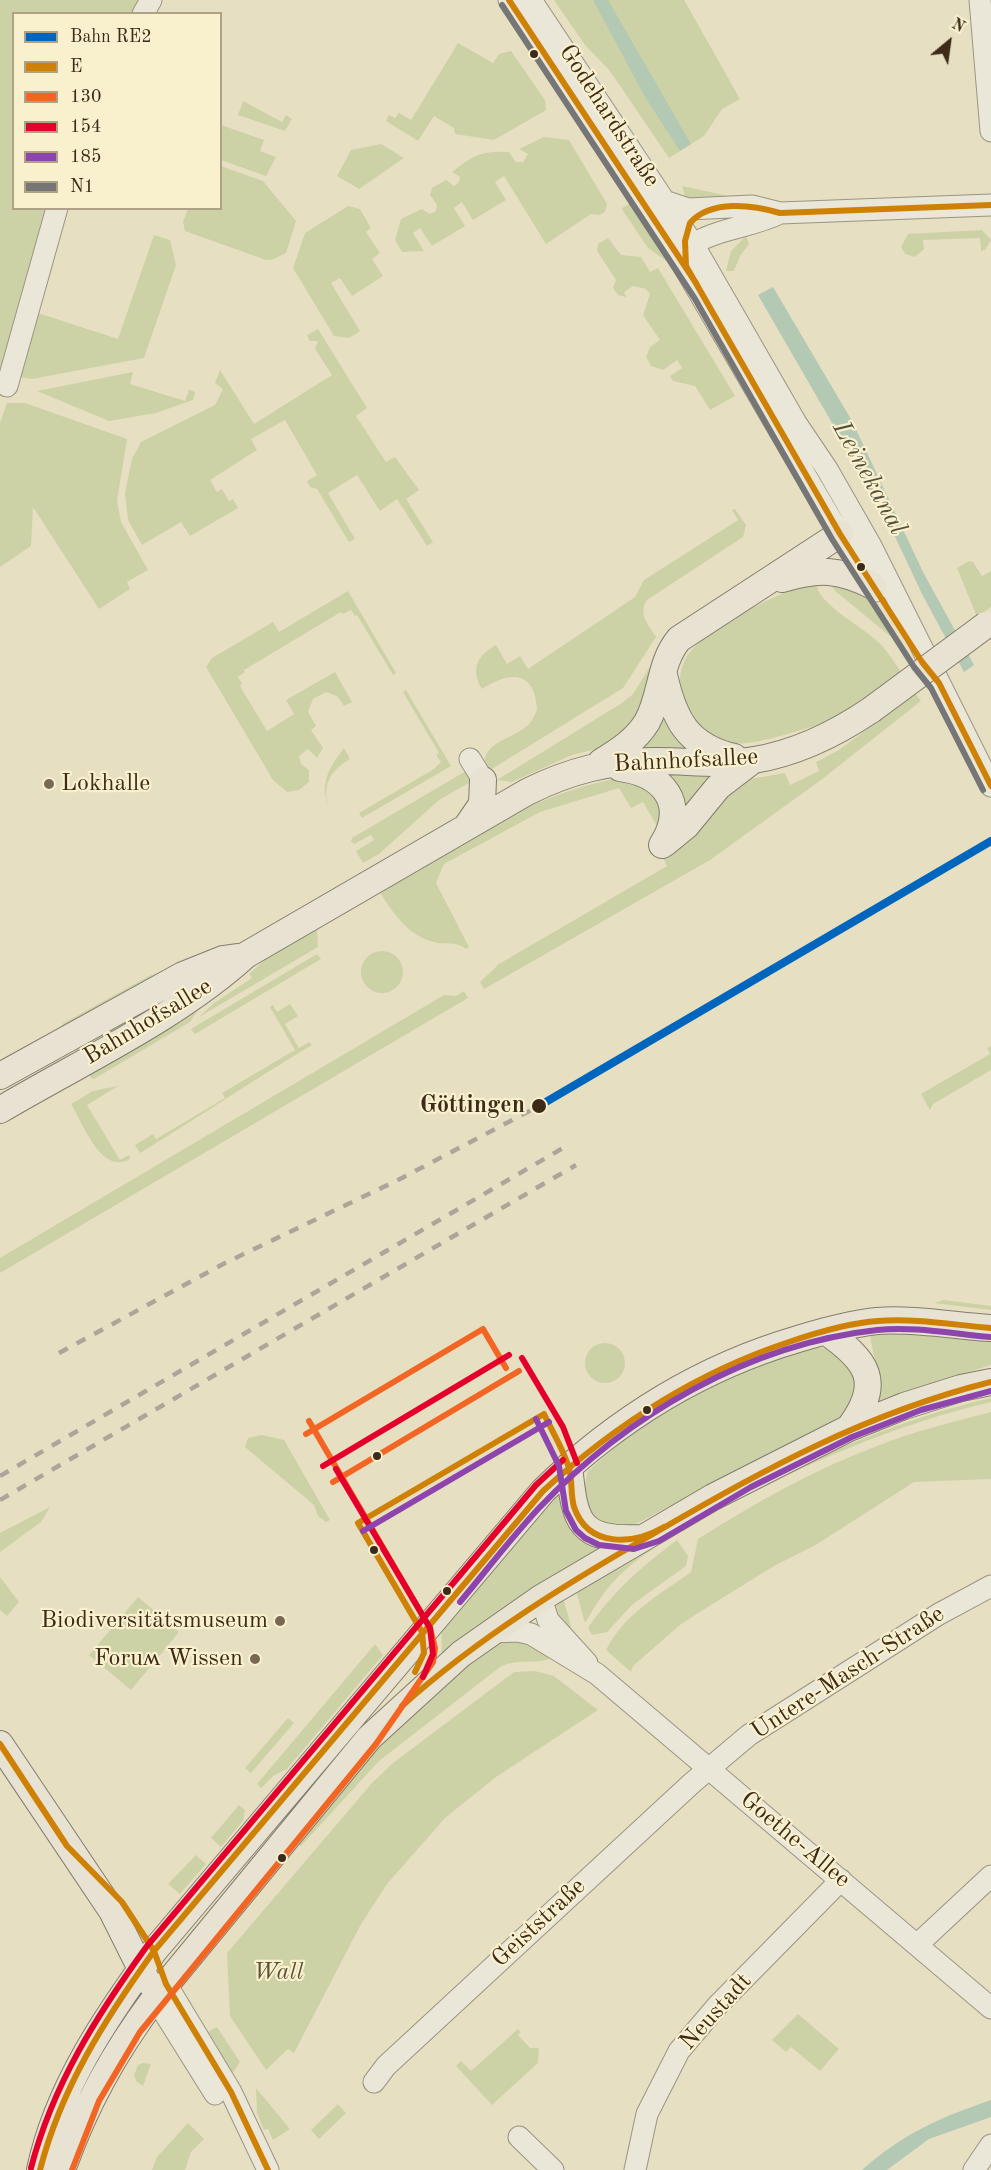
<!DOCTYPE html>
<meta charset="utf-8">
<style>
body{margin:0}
#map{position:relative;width:991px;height:2170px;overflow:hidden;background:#e7dfc2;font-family:"Old Standard TT",serif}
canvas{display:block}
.legend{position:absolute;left:12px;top:12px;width:210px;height:198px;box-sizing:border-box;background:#f9f0ce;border:2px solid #aea186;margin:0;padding:8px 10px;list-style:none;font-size:18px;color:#3d2a19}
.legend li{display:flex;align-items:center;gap:12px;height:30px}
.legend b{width:30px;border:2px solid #aea186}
.north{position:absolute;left:919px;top:12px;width:60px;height:60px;-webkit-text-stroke:4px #f9f0ce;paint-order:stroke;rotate:29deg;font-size:16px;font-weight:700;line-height:24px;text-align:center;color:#3d2a19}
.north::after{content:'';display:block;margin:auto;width:21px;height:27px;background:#3d2a19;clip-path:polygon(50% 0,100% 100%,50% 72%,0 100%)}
</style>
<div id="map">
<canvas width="991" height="2170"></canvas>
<ul class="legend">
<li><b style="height:8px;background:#0065bd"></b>Bahn RE2</li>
<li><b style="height:8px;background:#cf8105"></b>E</li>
<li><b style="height:8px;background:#f26522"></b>130</li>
<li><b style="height:8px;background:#e4002b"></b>154</li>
<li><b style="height:8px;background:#8e44ad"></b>185</li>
<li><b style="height:8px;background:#767676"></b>N1</li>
</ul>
<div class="north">N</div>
</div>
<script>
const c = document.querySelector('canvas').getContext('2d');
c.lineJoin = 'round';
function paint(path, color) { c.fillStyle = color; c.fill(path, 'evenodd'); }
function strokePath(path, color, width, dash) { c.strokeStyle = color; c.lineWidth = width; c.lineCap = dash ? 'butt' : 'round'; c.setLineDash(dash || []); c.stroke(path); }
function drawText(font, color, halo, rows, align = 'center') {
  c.font = font + ' "Old Standard TT",serif'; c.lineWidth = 4.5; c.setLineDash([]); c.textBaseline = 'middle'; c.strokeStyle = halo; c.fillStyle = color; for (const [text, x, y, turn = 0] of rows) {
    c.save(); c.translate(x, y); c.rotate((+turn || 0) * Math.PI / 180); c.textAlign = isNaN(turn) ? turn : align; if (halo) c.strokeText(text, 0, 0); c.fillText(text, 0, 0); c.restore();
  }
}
paint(new Path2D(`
 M0,0H142L134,13L14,14V208L52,209L0,383Z
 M554,0H684L740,99L722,109L704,136L669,158L610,71L585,45Z
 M458,43L493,63L499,54L511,51L545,100L546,110L494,140L455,134L454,128L434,116L418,141L386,121L389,115L395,118L399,113L411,120Z
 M243,101L282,122L286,115L292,119L285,131L238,115Z
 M221,125L264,140L260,151L276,157L266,176L221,160Z
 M544,137L569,140L607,204L605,212L599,215L591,214L546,244L504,176L495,182L506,200L473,220L462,202L454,208L465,226L432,246L420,228L413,233L424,251L402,252L395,240L401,219L422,209L430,214L436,211L437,205L430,195L432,188L446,180L454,186L459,182L460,177L452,172C474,155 481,151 509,152L516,162H523L528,154L519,149Z
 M381,144L404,158L359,189L337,176L351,150Z
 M221,166L263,181L296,221L286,253L274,259L266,260L185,231L183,222L188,209L220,208Z
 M682,186L724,195L725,200L686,199Z
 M634,201L676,268L648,248L623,211L622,208Z
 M348,206L360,209L371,228L366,232L380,253L372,259L383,276L352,296L340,278L331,283L360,331L349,338L334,336L293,268L305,233Z
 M982,230L991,240L985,250L981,251L980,238L923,240L924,249L915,257L905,254L901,247L908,234Z
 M154,235L170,240L176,265L144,358L32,379L15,376L35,312L118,339Z
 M746,236L749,244L740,256L734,271H726L731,251Z
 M608,238L621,255L641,257L650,272L658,268L735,396L710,410L695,386L673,381L670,376L682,368L677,360L663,370L651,366L646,357L650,347L660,340L643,315L650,294L646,289L633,286L624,292L626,297L618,295L613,288L616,280L597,251L598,244Z
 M318,329L367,408L356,416L386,462L395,457L419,490L406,499L433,542L427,546L397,499L380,511L357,475L328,493L355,539L349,542L317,489L310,487L307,481L317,475L285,420L251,439L257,450L210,480L217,492L222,489L229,501L233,499L238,508L190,536L181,522L142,545L128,520L125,493L132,459L141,442L215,405L223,389L215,383L220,370L254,424L324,380L332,375L315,349L318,341H310L307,335Z
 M133,372L130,384L185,401L189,390L195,392L193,400L156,413L109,421L37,391Z
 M7,403H25L127,439L117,501L121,522L148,570L127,582L130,589L99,609L33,507L31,546L0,567V423Z
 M735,509L746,525L743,537L647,600C638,614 648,624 656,637L623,688L487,772C475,742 515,740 530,723C533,719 535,714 537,710C535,670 510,671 482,689C470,670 477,655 496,645L507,664L520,656L528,669L635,597L644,580L738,520L732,510Z
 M969,561L973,562L982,576L991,571V607L977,617L957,568Z
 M815,581C819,608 867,627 884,648C897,664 908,684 921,701L821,780L710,860L484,989L480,982L499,964L667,866L662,856L733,787L750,779L785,773L790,785L819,771L816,762L839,750L896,708L884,686C870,696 855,710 839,717C824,724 807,728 791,733C753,744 709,757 688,712C680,694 676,679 685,660C700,629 783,591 815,581Z
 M831,584C873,592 872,601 891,637L834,590Z
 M348,591L396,673L393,675L357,615L355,616L351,610L343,614L341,612L244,670L245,672L238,677L242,684L240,686L267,731L294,714L286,700L335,672L352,702L344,706L337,696L326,692L313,699L308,712L316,726L311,730L323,748L317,758L308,749L299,756L301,764L309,770V782L299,790L287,792L273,780L206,667L212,658L273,622L279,632Z
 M653,662L641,716L612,745L572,755L512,782L497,780L622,703L633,694Z
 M406,690L451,766L362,818L359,813L434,769L441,762L436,755L439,753L403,692Z
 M656,707L703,754L638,753Z
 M344,748L350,759C331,770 321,785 329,808C319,783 329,768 344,748Z
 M652,769L715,771L684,825Z
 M466,771L472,781L439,800L379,854L363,863L356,851L374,840L371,835L354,844L351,841L352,838Z
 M614,779H636L662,799L661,833L643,802L631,808L619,788L540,812L444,864L436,883L469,947L466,949C458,942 448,944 438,943C409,938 394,914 379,891C454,846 528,796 614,779Z
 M317,927L318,947L199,1017L214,1003L252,978L249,974L272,953Z
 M268,933L63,1029L62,1024L149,976Z
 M361 972a21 21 0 1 1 42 0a21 21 0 1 1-42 0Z
 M317,954L321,959L195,1034L191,1029Z
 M224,969L78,1055L75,1050L151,1004Z
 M464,991L468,998L0,1273V1258L444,995L456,996Z
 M210,1000L197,1011L190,1022L94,1079L91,1078L85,1068Z
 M290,1004L298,1016L285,1024L299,1048L309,1042L312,1045C253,1080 198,1118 140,1153L135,1145L153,1134L156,1139L225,1098L222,1093L295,1050L270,1007L273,1005L277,1012Z
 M991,1046V1070L933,1104L930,1110L921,1094L990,1054L987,1048Z
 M118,1086L87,1105L120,1160L129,1155L130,1159C101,1176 83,1123 71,1104L93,1091Z
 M944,1300L991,1306V1310L934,1303Z
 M869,1332L991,1337V1365L879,1400V1380Z
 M585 1363a20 20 0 1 1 40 0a20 20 0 1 1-40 0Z
 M816,1347L827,1348L855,1370V1396L843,1415L634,1525C605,1530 595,1522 582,1497L588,1471L652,1416L766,1358Z
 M991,1398V1402C894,1425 803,1464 715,1512C683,1530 647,1549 620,1575C605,1589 595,1606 585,1623L575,1587C709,1513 841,1432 991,1398Z
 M991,1412V1479L914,1482L814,1546L774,1566L698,1613L680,1625L633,1666L631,1672L606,1650C624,1614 659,1595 691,1572L698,1539C755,1503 813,1470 877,1446C914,1431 953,1422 991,1412Z
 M262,1435L284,1440L330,1520L326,1522L318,1516L314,1505L245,1447L248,1438Z
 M559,1492L606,1550L442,1656L441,1624L542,1507Z
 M50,1507L41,1522L0,1552V1533Z
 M677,1540L688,1556L686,1566L633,1604L607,1632L592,1635L588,1628C614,1590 640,1568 677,1540Z
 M0,1577L19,1602L7,1616L0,1610Z
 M562,1594L572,1630V1632L553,1618L552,1606Z
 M138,1597L179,1632L131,1690L89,1655Z
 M525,1639L553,1657C538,1666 519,1657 500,1667L379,1761L301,1846L298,1845L305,1831L357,1764L493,1641Z
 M375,1644L383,1655L287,1769L273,1776L261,1788L257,1784Z
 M535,1671L554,1676L598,1710L496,1777L445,1818L387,1884L360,1926L294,2053L288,2049L266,2070L230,2016L227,1953L372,1783L393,1763L514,1672Z
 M288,1718L294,1723L251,1773L245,1768Z
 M239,1805L245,1810L243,1821L221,1847L211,1838Z
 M196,1855L206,1864L180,1894L168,1884Z
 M798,2014L839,2049L820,2071L791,2047L786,2052L772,2040Z
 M217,2027L240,2062L230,2077L204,2034Z
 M518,2029L521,2032L518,2035L530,2048H539L538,2063L492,2105L456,2066L461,2061L471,2071Z
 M143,2063L151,2064L143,2086L136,2081L134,2075L138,2065Z
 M256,2088L290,2129L273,2140L268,2129L264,2130L257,2113Z
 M338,2104L346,2113L319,2139L311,2130Z
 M188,2123L204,2139L191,2152L185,2170H152L157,2157Z`), '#cdd2a6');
paint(new Path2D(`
 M593,0H608L691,144L680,151L645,97Z
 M773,287L852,421L923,572L974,665L964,672L922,594L883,511L758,295Z
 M991,2100V2117L929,2139L887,2170H862C904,2133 939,2118 991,2100Z`), '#b3c9b3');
const minor = new Path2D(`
 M509,0L662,229L828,514L876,591
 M531,0L693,244L796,423L827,469L871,546L991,786
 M980,0L991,131
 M143,14L151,0
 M664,201L688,209L752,206L780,213L991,205
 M681,240L693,244C720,228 752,227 780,213
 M7,386L57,208
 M470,759L483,780
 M541,1598L548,1620L587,1663
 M492,1632L518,1631L531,1634L597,1674L991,2008
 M918,1944L991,1876
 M166,1984L231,2092L268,2170
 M155,1998L215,2094
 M374,2082L386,2066L692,1783L749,1735L939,1614L991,1586
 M519,2137L553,2170
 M635,2170L647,2114L679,2051L718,2005L841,1880
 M974,2170L991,2145`);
const major = new Path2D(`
 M782,579C819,568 839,569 873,586
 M664,675C674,719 687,746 734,757
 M601,762C619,751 636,740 647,722C662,695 659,663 679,639L840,534
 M620,768C664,774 688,804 662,845
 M467,826L482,804L483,780
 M664,844L686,826L718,787L752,761
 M0,1076L183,975L223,959L237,957
 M0,1110C81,1062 177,1018 246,955L527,792C569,771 610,760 658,761C689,761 723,766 754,760C797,753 834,735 871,710
 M825,1331C867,1360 884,1382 849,1428
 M569,1466C575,1523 578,1541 642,1538
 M0,1744L112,1911L147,1981
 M40,2170C57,2089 106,2017 154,1951L543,1491C616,1420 699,1368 798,1339C824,1331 850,1324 877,1321C911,1318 957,1326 991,1328
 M62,2170C85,2105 114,2053 155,1998L369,1738L461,1654L541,1598L713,1497L849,1428L904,1406L961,1388L991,1382`);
strokePath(minor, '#9b9482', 23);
strokePath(major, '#837c6c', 28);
strokePath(minor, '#eae7d8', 21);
strokePath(major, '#e7e2d1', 26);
strokePath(new Path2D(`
 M59,1353L225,1263L400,1179L539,1106
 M0,1476L563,1148
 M0,1500L576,1165`), '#aca69a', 4.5, [10, 10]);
const majorBridge = new Path2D(`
 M871,710L986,625`);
strokePath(majorBridge, '#837c6c', 28, []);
strokePath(majorBridge, '#e7e2d1', 26);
strokePath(new Path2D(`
 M509,0L696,283
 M991,205L780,213C753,205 711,199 690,223L685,241L686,266L840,534L922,662L939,683L991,786
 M544,1414C552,1431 562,1447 568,1465C573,1478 570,1493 574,1507C588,1548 633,1545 664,1527
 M358,1523L422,1632L424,1653L415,1672
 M358,1523L544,1414
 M402,1706C478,1638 564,1585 653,1534C762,1470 867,1413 991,1382
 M0,1744L67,1846L122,1902L154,1951L166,1984L231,2092L268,2170
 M40,2170C61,2088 105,2019 154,1951L543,1491C616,1424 695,1373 789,1342C818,1332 848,1323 878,1321C915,1318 954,1325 991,1328`), '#cf8105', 6);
strokePath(new Path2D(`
 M306,1434L483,1329L506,1368
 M333,1482L519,1371
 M72,2170L99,2101L140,2032L376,1744L433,1662L435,1648L430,1628L309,1421`), '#f26522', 6);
strokePath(new Path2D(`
 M522,1358L563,1427L577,1463
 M323,1466L509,1355
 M336,1469L430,1628L433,1654L423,1677
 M31,2168C53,2084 97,2015 147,1946L536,1485L563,1460`), '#e4002b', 6);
strokePath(new Path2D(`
 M536,1419L559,1466L566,1511L576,1530L585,1538L599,1545L634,1549L659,1541L751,1487L852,1437L921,1410L991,1391
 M363,1531L549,1422
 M460,1602C486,1571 511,1538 539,1508C627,1415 749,1344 877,1330C914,1326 953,1334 990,1337`), '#8e44ad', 6);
strokePath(new Path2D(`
 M502,5L695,299L832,539L914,667L931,688L983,790`), '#767676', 6);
strokePath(new Path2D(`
 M539,1106L991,841`), '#0065bd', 8);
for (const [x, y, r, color] of [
 [534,54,5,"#3d2a19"],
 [861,567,5,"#3d2a19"],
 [49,784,6,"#786954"],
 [539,1106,8,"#3d2a19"],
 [647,1410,5,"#3d2a19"],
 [377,1456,5,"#3d2a19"],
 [374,1550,5,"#3d2a19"],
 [447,1591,5,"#3d2a19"],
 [280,1621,6,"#786954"],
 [255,1659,6,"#786954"],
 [282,1858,5,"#3d2a19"]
]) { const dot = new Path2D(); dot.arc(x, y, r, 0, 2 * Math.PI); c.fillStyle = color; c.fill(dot); strokePath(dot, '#f9f0ce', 2); }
drawText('24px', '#3d2a19', '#f9f0ce', [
 ["Godehardstraße",609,116,57],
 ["Bahnhofsallee",686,761,-3],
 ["Bahnhofsallee",148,1022,-31],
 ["Untere-Masch-Straße",848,1673,-33],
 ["Goethe-Allee",795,1840,40],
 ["Geiststraße",539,1923,-43],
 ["Neustadt",716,2012,-48]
]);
drawText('24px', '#3d2a19', '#f9f0ce', [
 ["Lokhalle",61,784,"left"],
 ["Biodiversitätsmuseum",268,1621],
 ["Foruʍ Wissen",243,1659]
], 'right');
drawText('bold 24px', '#3d2a19', '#f9f0ce', [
 ["Göttingen",525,1106]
], 'right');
drawText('italic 24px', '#5c5137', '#f9f0ce', [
 ["Wall",278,1973]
]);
drawText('italic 26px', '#55503e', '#f9f0ce', [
 ["Leinekanal",869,478,61]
]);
</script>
